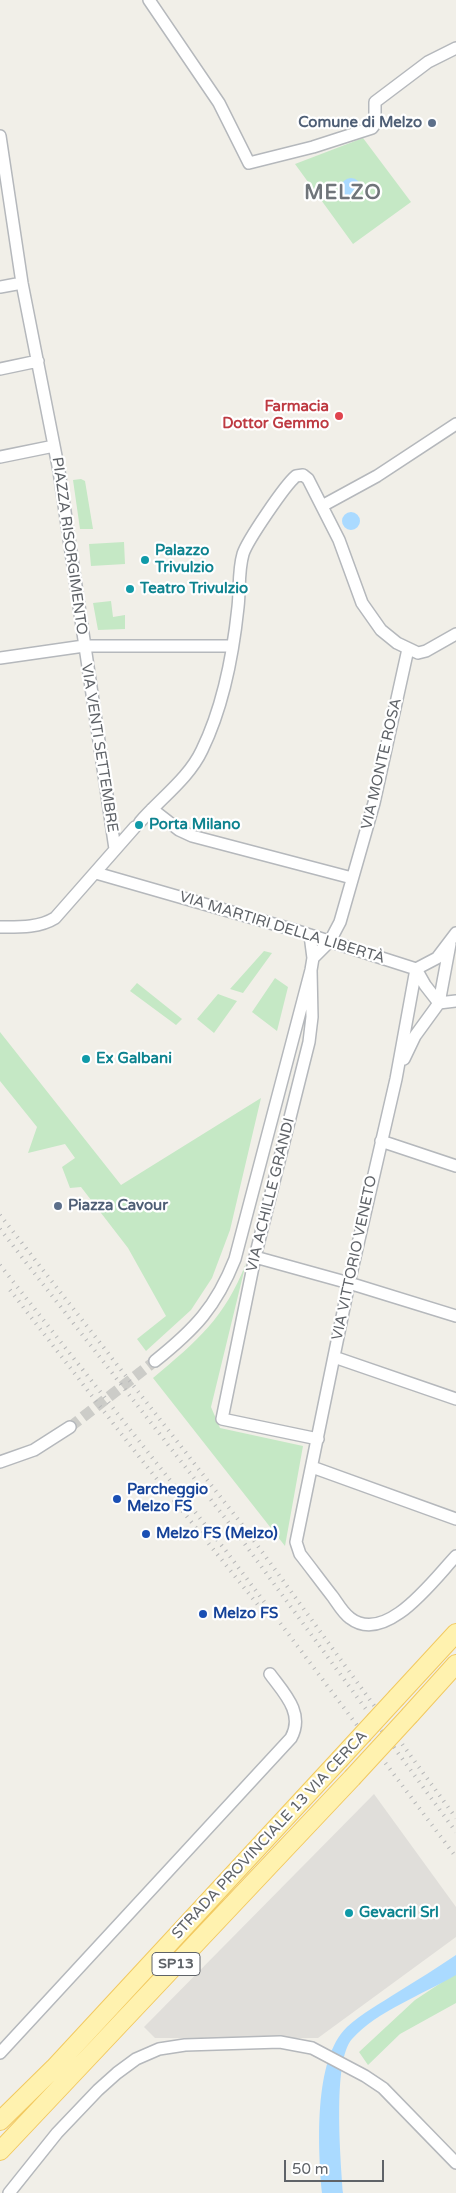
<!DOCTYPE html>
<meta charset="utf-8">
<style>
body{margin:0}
#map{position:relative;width:456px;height:2193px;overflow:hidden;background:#f1efe8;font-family:"Varela Round",sans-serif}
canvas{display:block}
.scale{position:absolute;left:284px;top:2160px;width:100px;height:22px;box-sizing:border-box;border:2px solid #5f6368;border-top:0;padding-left:6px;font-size:15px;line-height:18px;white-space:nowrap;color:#5f6368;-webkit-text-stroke:4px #fff;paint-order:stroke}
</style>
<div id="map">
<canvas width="456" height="2193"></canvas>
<div class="scale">50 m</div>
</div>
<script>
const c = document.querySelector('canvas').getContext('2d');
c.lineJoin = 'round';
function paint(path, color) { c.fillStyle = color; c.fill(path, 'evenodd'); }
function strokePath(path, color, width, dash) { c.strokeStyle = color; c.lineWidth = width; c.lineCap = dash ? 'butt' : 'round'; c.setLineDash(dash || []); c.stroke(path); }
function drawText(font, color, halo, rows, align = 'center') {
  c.font = font + ' "Varela Round",sans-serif'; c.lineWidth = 4.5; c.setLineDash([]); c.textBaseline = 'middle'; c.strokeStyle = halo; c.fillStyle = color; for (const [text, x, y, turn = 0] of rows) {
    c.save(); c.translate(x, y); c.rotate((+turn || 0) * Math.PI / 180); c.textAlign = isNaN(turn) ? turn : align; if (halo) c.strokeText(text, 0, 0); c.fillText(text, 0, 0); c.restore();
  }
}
paint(new Path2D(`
 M374,1794L456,1907V1937L318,2038H155L144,2027Z`), '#e0deda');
paint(new Path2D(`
 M363,138L411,202L353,244L295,164Z
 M81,479L85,481L93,529H80L73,480Z
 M124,542L125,564L91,566L89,544Z
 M111,601L113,617L125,615V629L98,630L93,603Z
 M264,951L272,953L243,993L230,989Z
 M275,978L288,987L277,1031L252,1012Z
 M137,983L182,1019L176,1025L130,991Z
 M218,994L237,1001L214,1033L197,1019Z
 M0,1032L121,1185L261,1098L230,1230L212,1278L191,1310L146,1351L137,1339L166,1316L128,1248L81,1187L70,1188L62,1167L75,1158L65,1144L28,1153L37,1127L0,1081Z
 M246,1263L211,1407L220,1428L303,1446L285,1546L153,1378C197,1341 225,1318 246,1263Z
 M456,1973V2003L400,2034L368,2065L359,2052L415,2000Z`), '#c5e8c5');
paint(new Path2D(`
 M341 188a10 10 0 1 1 20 0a10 10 0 1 1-20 0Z
 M342 521a9 9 0 1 1 18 0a9 9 0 1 1-18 0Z
 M456,1955V1975C424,1994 377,2011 352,2039C332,2061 341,2162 343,2193H322C318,2150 313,2059 347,2027C362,2013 381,2003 398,1992C417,1980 437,1968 456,1955Z`), '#aadaff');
strokePath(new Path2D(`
 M70,1427L155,1361`), '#ccccc8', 11, [11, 5.5]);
const minor = new Path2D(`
 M149,0L219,103L249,163L313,147L372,128L375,124V102L428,62L456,48
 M0,136L22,283L59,471L115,849
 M0,287L22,283
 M0,369L38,361
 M0,457L54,446
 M322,506L377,476L456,424
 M0,658L84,646H232
 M152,809L179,830L192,836L352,878
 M140,822C161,798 189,778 202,750C223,707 233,655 238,607C240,590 238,571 243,554C247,541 285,485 296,476L303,475L308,479L339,540L362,603L381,630L397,643L418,653L426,651L456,634
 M96,873L291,929L416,969L437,958L456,933
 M0,927C18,927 39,928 55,918L135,827
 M313,958L330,941L340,922L374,803L408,649
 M416,969L396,1079L349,1283L296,1542L300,1554C311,1568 322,1583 333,1597C338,1604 343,1613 350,1618C386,1646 434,1579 456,1556
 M416,969L425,985L439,1003
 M311,970L312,1017L309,1042L255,1257L222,1419L318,1439
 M439,1003L456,1001
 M404,1059L415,1036L439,1003L450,944
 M381,1141L456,1166
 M255,1257L349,1283L456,1316
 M334,1357L456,1399
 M155,1361C195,1329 216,1307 235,1259L311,970L313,958L310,935
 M0,1462L34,1450L70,1427
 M312,1467L456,1519
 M0,2053L291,1738C305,1713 283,1692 270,1674
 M9,2193L57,2133L98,2090L117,2073L136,2059L159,2049L185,2045L280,2042L312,2048L365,2076L383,2088L456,2163`);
const primary = new Path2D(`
 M397,1697L456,1633
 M410,1715L456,1664
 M0,2121L54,2068L339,1760
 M0,2151L352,1778`);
strokePath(minor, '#b5b8bc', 14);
strokePath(primary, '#f2c960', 20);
strokePath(minor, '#fff', 11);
strokePath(primary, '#fff2af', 18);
strokePath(new Path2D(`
 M0,1215L244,1527L456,1818
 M0,1229L236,1532L456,1832
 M0,1265L226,1551L456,1857
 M10,1290L140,1458L262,1610`), '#b6b7b8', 4, [1, 6]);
const primaryBridge = new Path2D(`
 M339,1760L397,1697
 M352,1778L410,1715`);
strokePath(primaryBridge, '#f2c960', 20, []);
strokePath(primaryBridge, '#fff2af', 18);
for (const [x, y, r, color] of [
 [432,123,5,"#5c6f8a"],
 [339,416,5,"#e0444e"],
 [145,560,5,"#0f9aa8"],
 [130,589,5,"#0f9aa8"],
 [139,825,5,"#0f9aa8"],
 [86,1059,5,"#0f9aa8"],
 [58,1206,5,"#5c6f8a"],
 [117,1499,5,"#1a4fb4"],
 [146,1534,5,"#1a4fb4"],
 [203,1614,5,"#1a4fb4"],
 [349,1913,5,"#0f9aa8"]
]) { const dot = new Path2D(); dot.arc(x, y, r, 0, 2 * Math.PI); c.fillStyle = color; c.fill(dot); strokePath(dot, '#fff', 2); }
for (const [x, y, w] of [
 [176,1964,48]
]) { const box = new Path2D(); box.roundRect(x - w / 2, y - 11.5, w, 23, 4); c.fillStyle = '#fff'; c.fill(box); strokePath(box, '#5f6368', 1); }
drawText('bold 14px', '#5f6368', null, [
 ["SP13",176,1964]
]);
drawText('bold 15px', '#4e5e75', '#fff', [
 ["Comune di Melzo",422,123],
 ["Piazza Cavour",68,1206,"left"]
], 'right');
drawText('bold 15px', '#be3a42', '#fff', [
 ["Farmacia",329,407],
 ["Dottor Gemmo",329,424]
], 'right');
drawText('15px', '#5f6368', '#fff', [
 ["PIAZZA RISORGIMENTO",69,546,82],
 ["VIA VENTI SETTEMBRE",99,748,81],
 ["VIA MONTE ROSA",382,764,-77],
 ["VIA MARTIRI DELLA LIBERTÀ",282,928,17],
 ["VIA ACHILLE GRANDI",271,1195,-76],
 ["VIA VITTORIO VENETO",355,1258,-78],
 ["STRADA PROVINCIALE 13 VIA CERCA",270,1835,-47]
]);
drawText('bold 15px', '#0d838f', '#fff', [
 ["Palazzo",155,551],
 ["Trivulzio",155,568],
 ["Teatro Trivulzio",140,589],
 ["Porta Milano",149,825],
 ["Ex Galbani",96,1059],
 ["Gevacril Srl",359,1913]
], 'left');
drawText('bold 15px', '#164399', '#fff', [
 ["Parcheggio",127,1490],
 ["Melzo FS",127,1507],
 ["Melzo FS (Melzo)",156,1534],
 ["Melzo FS",213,1614]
], 'left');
c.letterSpacing = '1px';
drawText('bold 20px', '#70757a', '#fff', [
 ["MELZO",343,194]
]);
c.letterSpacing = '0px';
</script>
